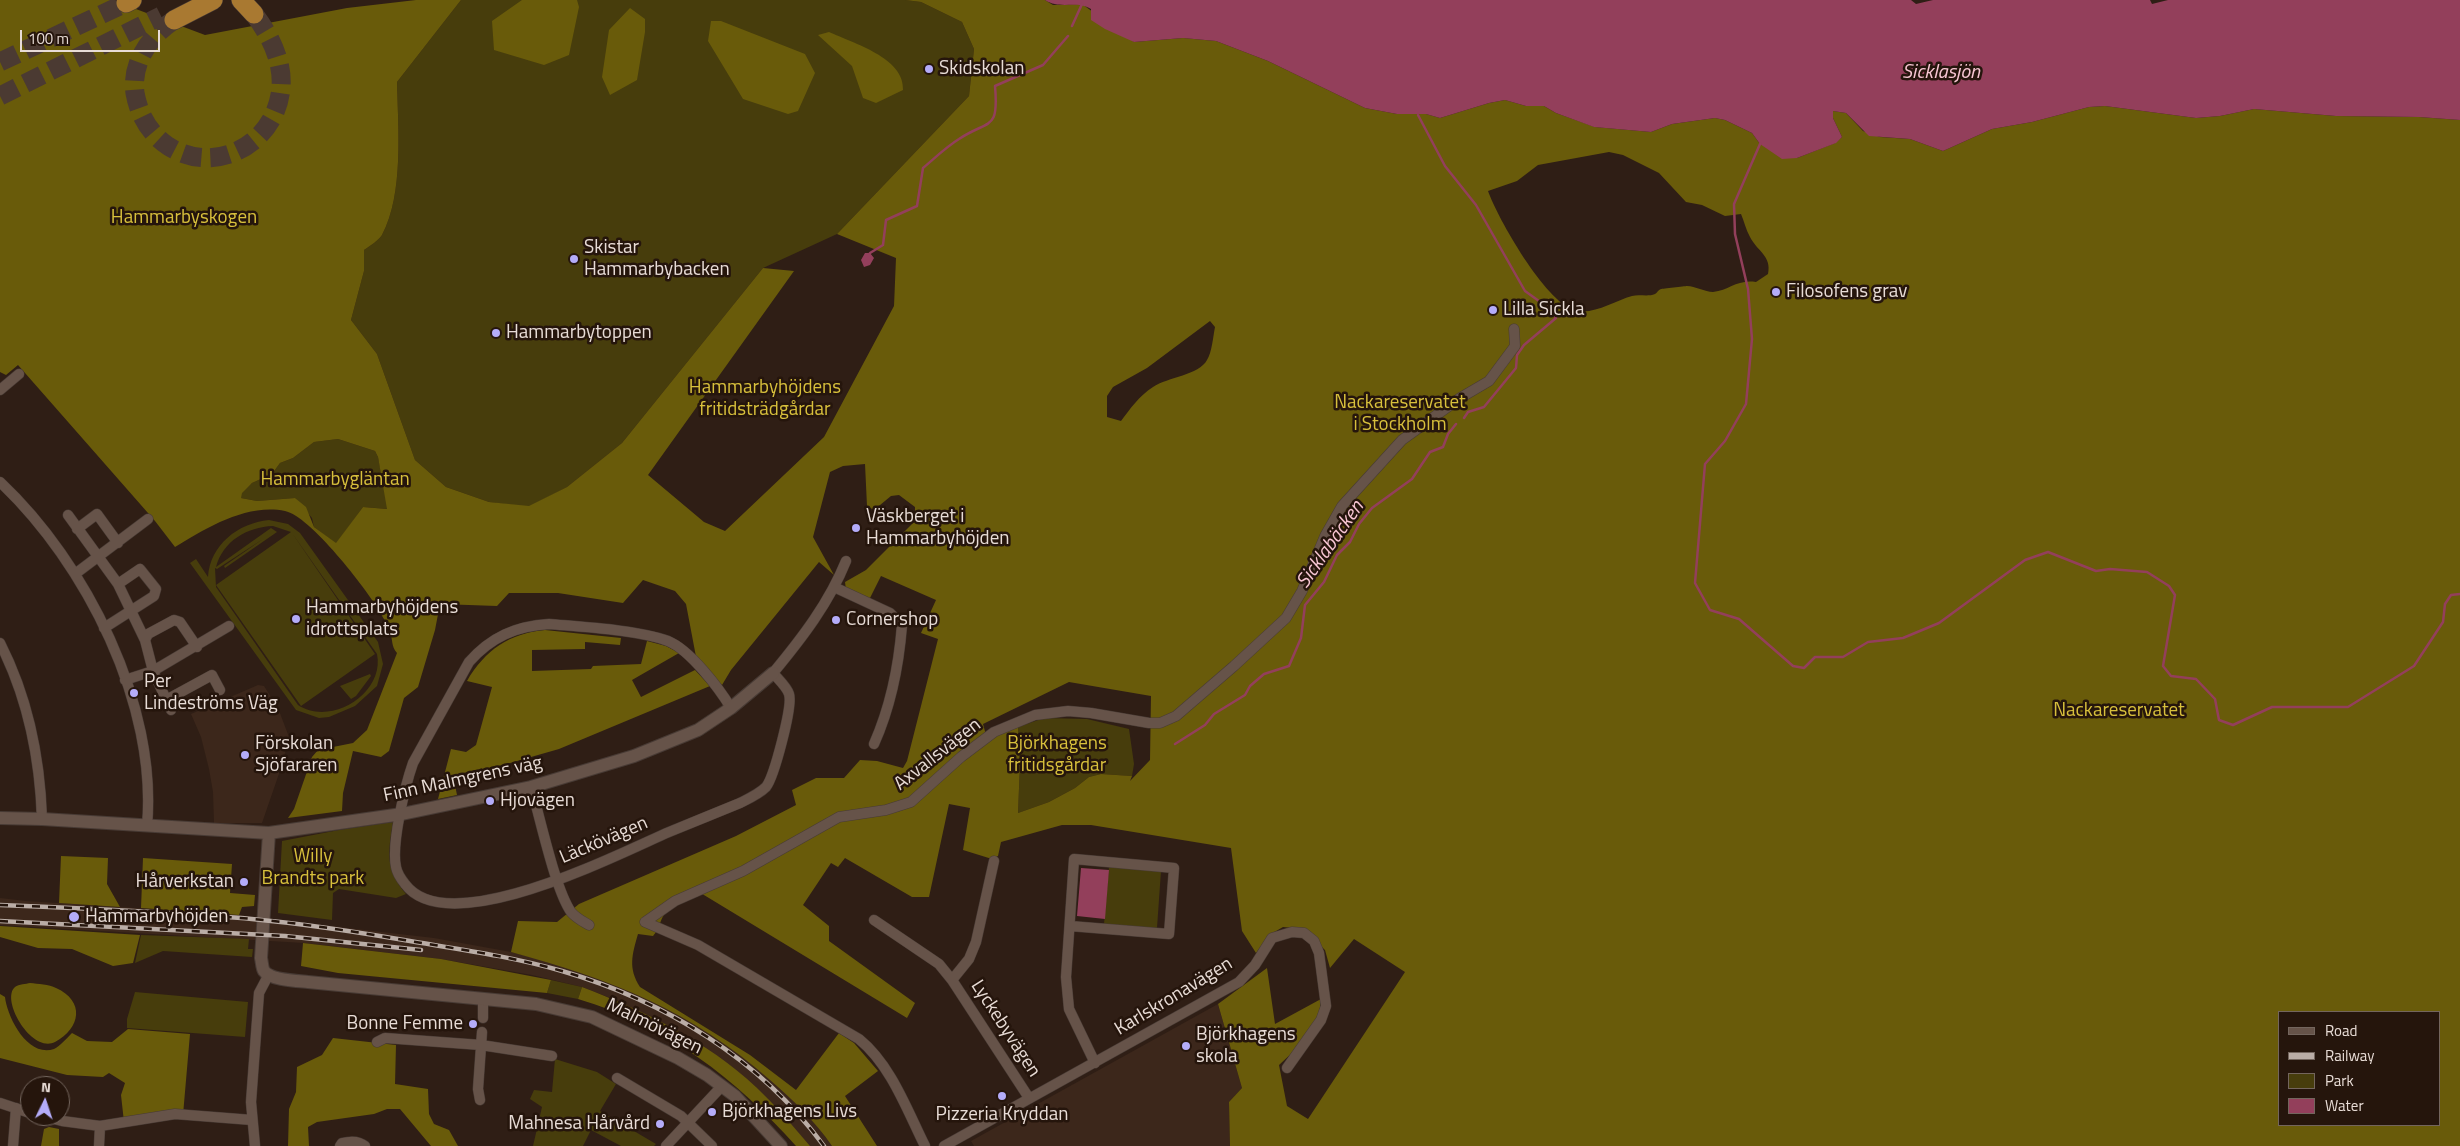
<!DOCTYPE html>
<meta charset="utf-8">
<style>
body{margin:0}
#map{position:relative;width:2460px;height:1146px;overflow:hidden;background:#2f1e15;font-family:"Titillium Web",sans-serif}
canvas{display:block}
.legend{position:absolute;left:2278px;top:1011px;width:162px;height:115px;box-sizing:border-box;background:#25150c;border:1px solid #73655d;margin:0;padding:6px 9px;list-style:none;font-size:15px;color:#e8dcd6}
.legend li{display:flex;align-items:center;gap:10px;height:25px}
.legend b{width:25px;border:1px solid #73655d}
.north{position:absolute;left:20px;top:1076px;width:50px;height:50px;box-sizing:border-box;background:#25150c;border:1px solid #73655d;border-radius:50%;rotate:4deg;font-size:14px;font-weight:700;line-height:20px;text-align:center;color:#e8dcd6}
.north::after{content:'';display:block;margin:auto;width:18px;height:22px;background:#b4acf9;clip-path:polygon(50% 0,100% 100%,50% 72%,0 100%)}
.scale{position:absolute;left:20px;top:30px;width:140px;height:22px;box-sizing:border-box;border:2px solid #e8dcd6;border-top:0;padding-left:6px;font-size:15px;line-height:18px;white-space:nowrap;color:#e8dcd6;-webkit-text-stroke:4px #25150c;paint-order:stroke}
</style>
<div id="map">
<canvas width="2460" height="1146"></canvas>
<ul class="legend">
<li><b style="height:6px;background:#665349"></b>Road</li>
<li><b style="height:6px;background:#baada6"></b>Railway</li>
<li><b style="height:14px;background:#473d0c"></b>Park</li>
<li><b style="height:14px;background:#933f5b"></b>Water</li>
</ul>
<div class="north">N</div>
<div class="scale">100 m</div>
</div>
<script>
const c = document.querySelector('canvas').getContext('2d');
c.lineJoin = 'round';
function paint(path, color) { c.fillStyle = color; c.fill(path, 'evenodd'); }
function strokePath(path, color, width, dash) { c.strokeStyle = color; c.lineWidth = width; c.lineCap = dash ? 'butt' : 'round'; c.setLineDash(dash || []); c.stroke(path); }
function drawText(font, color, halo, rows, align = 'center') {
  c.font = font + ' "Titillium Web",sans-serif'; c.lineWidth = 5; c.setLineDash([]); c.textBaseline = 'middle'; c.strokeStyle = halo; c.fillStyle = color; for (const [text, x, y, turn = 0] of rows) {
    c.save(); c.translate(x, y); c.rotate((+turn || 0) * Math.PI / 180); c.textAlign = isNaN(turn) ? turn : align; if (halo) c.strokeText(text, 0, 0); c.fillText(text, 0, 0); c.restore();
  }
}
paint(new Path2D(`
 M258,685L264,686L278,708L289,737L282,765L262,823H214L213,792L209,769L201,737L191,714Z
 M0,898L26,901L226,914L434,938L511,952L566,966L602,979L645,998L696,1023L729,1045L785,1092L815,1123L832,1146H810L755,1086L698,1043L618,1001L582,987L532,975L441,959L304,943L0,925Z
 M1218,1004L1242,1088L1229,1102L1230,1146H974L971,1141Z`), '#3c271b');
paint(new Path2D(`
 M461,0H905L921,2L962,22L974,49L969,96L837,234L763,268L622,443L567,487L529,507L489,502L446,487L415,460L377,354L351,320L364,271V250C370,246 378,241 382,235C404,194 398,128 397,82Z
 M338,439L375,451L378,457L388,509L363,507L336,544L314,527L312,518L295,498L257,501L241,498V493L252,483L272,474L280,463L293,458L314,442Z
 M269,520L288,524L300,533L378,642L383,664L377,686L355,706L329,717L319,718L296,710L190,563L196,559L208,577C210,545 238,523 269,520ZM273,526L291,532L216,585L301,706L375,654L292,533L377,654C385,693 331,727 298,705L216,587L215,568L217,569L263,539L224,566L225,568L277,532L271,528L216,567C223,541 247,527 273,526Z
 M370,674L371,676L356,696L351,699L340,686Z
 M1044,718L1087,719L1129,729L1134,764L1132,776L1101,774L1089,777L1075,788L1049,802L1018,813L1020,764L1018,727Z
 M393,822C388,853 385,869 406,894L396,898L339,889L333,893L332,920L278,913L282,841L339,830Z
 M1109,867L1161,871L1157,928L1104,924Z
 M141,935L249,939L248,949H253L252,957L163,951L135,963Z
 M551,980L582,987L578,999L547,993Z
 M135,992L248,1002L245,1037L127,1028V1019Z
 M555,1059L597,1072L616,1084L600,1111L656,1144L654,1146H621L591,1130L583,1146H533L542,1107L530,1099L534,1090L552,1092Z`), '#473d0c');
paint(new Path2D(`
 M0,0H112L205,35L347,8L416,0H461L397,82C398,128 404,194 382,235C378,241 370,246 364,250V271L351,320L377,354L415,460L446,487L489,502L529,506L567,487L622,443L763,268L794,271L648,475L704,522L725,531L824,437L894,306L896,258L837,234L969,96L974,49L962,22L921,2L905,0H1045L1053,5L1082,4L1134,42L1183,38L1216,41L1268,61L1365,108L1397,114H1426L1440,118L1489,103L1505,100L1526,106H1544L1556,113L1595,127L1651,132L1672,124L1715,118L1725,120L1752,133L1760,144L1797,158L1835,143L1842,137L1833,118V111L1846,113L1863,131L1880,137L1910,139L1943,151L1992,129L2032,122L2089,107L2105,106L2196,118L2220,116L2254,109L2336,116L2419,117L2460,120V1146H1230L1229,1102L1242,1088L1218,1004L1267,968L1275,1024L1321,999L1319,1016L1293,1052L1279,1065L1287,1106L1308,1119L1405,972L1354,939L1330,968L1325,950L1303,929L1283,927L1271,934L1256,953L1242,931L1231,848L1091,825H1062L1001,842L998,856L992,859L963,850L970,808L949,804L929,897H912L845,858L838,867L831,863L803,905L829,926V941L915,1003L907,1018L699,892C688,898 671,903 664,915C659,922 661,927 653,936L638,934C632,955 628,968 640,987L750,1055L796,1090L839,1033L854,1043L878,1071L845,1096L877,1146H832C815,1121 793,1100 770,1080C692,1011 611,979 511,952L518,921L557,922L579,904L736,836L796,805L792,790L816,778H844L860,760L877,761L903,768L907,761L938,639L921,633L936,600L881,576L869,600L846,590L845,582L866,570L915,521V507L899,495L891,496L874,510L867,506L865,464L843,466L830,472L813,537L834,575L819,562L731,670L722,685L697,662L686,604L675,591L643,580L623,603L558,593H509L497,606L440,604L435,630L418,687L404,698L389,751L381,757L353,751L343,793L342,811L288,818L294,809L312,757L318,750L353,743L367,730L397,653C391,646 393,640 390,632C388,625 383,618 380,612C366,588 310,516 285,511C247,503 206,528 175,547L155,521L18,365L6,375L0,372ZM1609,152L1623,155L1659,173L1686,202L1702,205L1725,216L1741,214C1744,221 1746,230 1750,237C1757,251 1772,256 1768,274L1756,282C1737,279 1730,290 1713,292C1705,292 1695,286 1687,286C1685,286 1662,289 1661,289C1658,290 1657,293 1655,294C1648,297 1639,294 1632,296C1614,301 1592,316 1574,310C1545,301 1498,219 1488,191L1517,181L1538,165ZM1210,321L1215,327C1213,337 1212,352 1207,360C1199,375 1168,377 1153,387C1139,396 1130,409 1121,421L1107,417V396L1113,387L1147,368ZM338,439L375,451L378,457L387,509L363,507L336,543L314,527L306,507L295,498L257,501L241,498L242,493L252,483L272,474L280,463L293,458L314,442ZM1069,682L1151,696L1150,760L1130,781L1132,776L1101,774L1089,777L1075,788L1049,802L1018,813L1020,764L1018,727L986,735L983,724ZM2279,1012H2439V1125H2279Z
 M522,0H577L579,7L569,55L544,65L494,50L492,21Z
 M630,8L645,19V32L637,80L610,95L602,77L609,30Z
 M711,21H721L805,54L815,73L798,111L788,114L743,99L708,41Z
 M829,32C853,43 905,58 903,90L876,103L863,98L852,66L818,35Z
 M545,630L621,638L620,645L585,642V649L532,650V671L591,669L593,666L641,664L647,641L666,646L679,653L632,680L641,697L695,670L710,686L559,749L503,765L453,775L457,795L438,799L451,749L466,752L476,745L492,687L467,681C485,650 510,633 545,630Z
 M61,856L108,858L107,884L120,907L59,903Z
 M143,858L232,864L230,893L255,895L254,906L242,907L239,915L141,908Z
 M0,926L140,935L133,963L113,966L72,949L38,948L0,937Z
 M303,943L441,959L551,980L547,993L338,973L301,966Z
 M30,983C38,984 49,984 56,988C85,1001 81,1028 55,1042C32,1054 0,1000 15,987C19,984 26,984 30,983Z
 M582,987C644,1011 707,1041 756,1087C775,1105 793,1126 810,1146H796C736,1079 667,1025 578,999Z
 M0,994L5,997C7,1016 27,1058 54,1049C60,1046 67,1038 72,1033L87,1041L112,1042L128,1029L190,1034L183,1115L124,1122L121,1095L125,1083L109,1073L103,1077L67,1075L0,1058Z
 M333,1038L396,1045L395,1084L428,1089L429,1114L434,1124L449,1130L458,1146H431L400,1109H387L374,1114L317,1122L308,1127L309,1146H288L289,1109L296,1092L297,1067L322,1055Z
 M49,1127L59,1129V1146H41L44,1129Z`), '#695b0a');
paint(new Path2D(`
 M1045,0H1911L1916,4L1933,0H2150L2152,4L2168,0H2460V120L2419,117L2336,116L2254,109L2220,116L2196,118L2105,106L2089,107L2032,122L1992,129L1943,151L1910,139L1869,136L1846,113L1833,111V118L1842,137L1836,143L1797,158L1782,159L1760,144L1752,133L1725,120L1715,118L1672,124L1651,132L1594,127L1556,113L1544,106H1526L1505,100L1489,103L1440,118L1426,114H1397L1365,108L1268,61L1216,41L1183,38L1134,42L1105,29L1091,20V9C1076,0 1060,10 1045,0Z
 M865,253H870L874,258L870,265L864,267L861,260Z
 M1081,868L1109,870L1105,919L1077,916Z`), '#933f5b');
strokePath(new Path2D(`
 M1072,26L1082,4
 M1418,115L1445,166L1476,205L1525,291L1550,309L1556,318L1524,345L1517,355L1516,368L1484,407L1468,412L1464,418
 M1760,144L1734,204L1735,234L1748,289L1752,339L1746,404L1725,441L1705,464L1695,583L1710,610L1739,619L1793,666L1804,668L1815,657H1843L1868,642L1903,638L1939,623L2025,560L2048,552L2096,571L2110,569L2147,572L2169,586L2175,595L2163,666L2171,676L2196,679L2215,699L2219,720L2233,725L2272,707H2348L2414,666L2443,622L2445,604L2451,595L2460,594
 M870,253L883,245L886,220L917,206L923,168C935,158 946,147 959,139C989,119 999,132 995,86L1043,65L1068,36
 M1175,744L1205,725L1214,714L1245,695L1250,686L1264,674L1289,666L1301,638L1305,605L1324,582L1337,555L1350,542L1359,524L1372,508L1412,479L1430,452L1443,447L1448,434L1456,424`), '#933f5b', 2.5);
strokePath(new Path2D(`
 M174,20C150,36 131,62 135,93C139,115 149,133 168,146C216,177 277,143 281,87C283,61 270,35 254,14
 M0,62L126,3
 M0,96L161,16`), '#4b3a32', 19, [19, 9]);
const minor = new Path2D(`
 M0,390L19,374
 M0,482C86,563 158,705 147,826
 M68,515L118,584L145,640
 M77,529L97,514L118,543
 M75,574L148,519
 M834,587L890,613L902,625C899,664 890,708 874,744
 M104,628L154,596L156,589L140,569L118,584
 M0,643C28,698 40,757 42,819
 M125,680L153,671L229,626
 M168,699L212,675L220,690
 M731,708C719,688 690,650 668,641C638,630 583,627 549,624C516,626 491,637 469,662L413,763C405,786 391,844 396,867C397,873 401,879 405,884C448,942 618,854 669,832C693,822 716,813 740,803C748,799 759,794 766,787C774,777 793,706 789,694C787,687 778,679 773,673C802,638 829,603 846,561
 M171,710L153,671L145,640L148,634L174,620L180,622L197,647
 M531,787C540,817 555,889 571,912C576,918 582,921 589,925
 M874,920L939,964L952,980L1029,1098
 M645,922L675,901L743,871L839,817L886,810L911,802L961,757L994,732L1035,715L1068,711L1091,713L1149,723H1160L1176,716L1234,666L1286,618L1302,591L1325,536L1342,506L1402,440L1460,398L1489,381L1515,346L1514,329
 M645,922L698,945L859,1039C891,1065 907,1110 925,1146
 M1070,926L1169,934L1174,868L1074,859L1066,977L1069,1009L1095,1063
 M952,980L969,959L976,942L994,861
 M483,1018V998
 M377,1042L385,1038L481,1045L552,1056
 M617,1078L681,1116L712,1146
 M480,1100L478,1089L482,1032
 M0,1103L30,1113
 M43,1116L62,1121L100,1126L175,1114L252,1120
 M13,1146L16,1108
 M99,1146L100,1126
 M255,1146L251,1102L259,993L269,974
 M340,1146L342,1143C350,1141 358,1140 365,1146
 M666,1146L722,1086
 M944,1146L1239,982L1255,965L1272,938L1292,932L1304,933L1314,941L1319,953L1326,1006L1321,1020L1287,1068`);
const tertiary = new Path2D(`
 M0,818L42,819L269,833L402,814L531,787L634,756L698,730L731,708L773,673
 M269,833L261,958C262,962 262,968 264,971C270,980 298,981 308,982L536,1004L592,1017L678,1058L707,1075L735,1096L781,1146`);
const motorway = new Path2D(`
 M241,0L254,14
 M126,3L132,0
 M174,20L213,0`);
strokePath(minor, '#483b35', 11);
strokePath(tertiary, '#483b35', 14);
strokePath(motorway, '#483b35', 20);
strokePath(minor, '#665349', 10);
strokePath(tertiary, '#665349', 12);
strokePath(motorway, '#a97931', 19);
const rail = new Path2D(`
 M0,905C76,908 152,911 227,917C287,921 345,930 404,940C457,949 510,956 562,971C665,1001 760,1059 824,1146
 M0,921L285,936L421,950`);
strokePath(rail, '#baada6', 4.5);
strokePath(rail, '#25150c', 2.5, [8]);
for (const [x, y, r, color] of [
 [929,69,5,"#b4acf9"],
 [574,259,5,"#b4acf9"],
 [1776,292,5,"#b4acf9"],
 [1493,310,5,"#b4acf9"],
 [496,333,5,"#b4acf9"],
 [856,528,5,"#b4acf9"],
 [296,619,5,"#b4acf9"],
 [836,620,5,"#b4acf9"],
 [134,693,5,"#b4acf9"],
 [245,755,5,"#b4acf9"],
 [490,801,5,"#b4acf9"],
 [244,882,5,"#b4acf9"],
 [74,917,6,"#b4acf9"],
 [473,1024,5,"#b4acf9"],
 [1186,1046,5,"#b4acf9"],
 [1002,1096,5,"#b4acf9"],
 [712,1112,5,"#b4acf9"],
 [660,1124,5,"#b4acf9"]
]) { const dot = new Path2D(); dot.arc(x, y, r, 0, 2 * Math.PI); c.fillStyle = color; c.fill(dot); strokePath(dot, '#25150c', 2); }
drawText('19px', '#e8dcd6', '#25150c', [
 ["Skidskolan",939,69],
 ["Skistar",584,248],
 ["Hammarbybacken",584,270],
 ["Filosofens grav",1786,292],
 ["Lilla Sickla",1503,310],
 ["Hammarbytoppen",506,333],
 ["Väskberget i",866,517],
 ["Hammarbyhöjden",866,539],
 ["Hammarbyhöjdens",306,608],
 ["idrottsplats",306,630],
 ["Cornershop",846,620],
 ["Per",144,682],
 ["Lindeströms Väg",144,704],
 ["Förskolan",255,744],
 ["Sjöfararen",255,766],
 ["Hjovägen",500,801],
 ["Hårverkstan",234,882,"right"],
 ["Hammarbyhöjden",85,917],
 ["Bonne Femme",463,1024,"right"],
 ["Björkhagens",1196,1035],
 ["skola",1196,1057],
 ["Björkhagens Livs",722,1112],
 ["Pizzeria Kryddan",1002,1115,"center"],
 ["Mahnesa Hårvård",650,1124,"right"]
], 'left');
drawText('19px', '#d8c03c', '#25150c', [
 ["Hammarbyskogen",184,218],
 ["Hammarbyhöjdens",765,388],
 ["fritidsträdgårdar",765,410],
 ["Nackareservatet",1400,403],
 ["i Stockholm",1400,425],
 ["Hammarbygläntan",335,480],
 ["Nackareservatet",2119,711],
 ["Björkhagens",1057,744],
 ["fritidsgårdar",1057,766],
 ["Willy",313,857],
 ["Brandts park",313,879]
]);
drawText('19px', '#e8dcd6', '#25150c', [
 ["Axvallsvägen",938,755,-38],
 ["Finn Malmgrens väg",463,780,-12],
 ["Läckövägen",604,841,-23],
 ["Karlskronavägen",1174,997,-31],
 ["Malmövägen",654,1027,26],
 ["Lyckebyvägen",1005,1029,57]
]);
drawText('italic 20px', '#f8c6d3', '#25150c', [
 ["Sicklasjön",1941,73],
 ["Sicklabäcken",1331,545,-55]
]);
</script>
